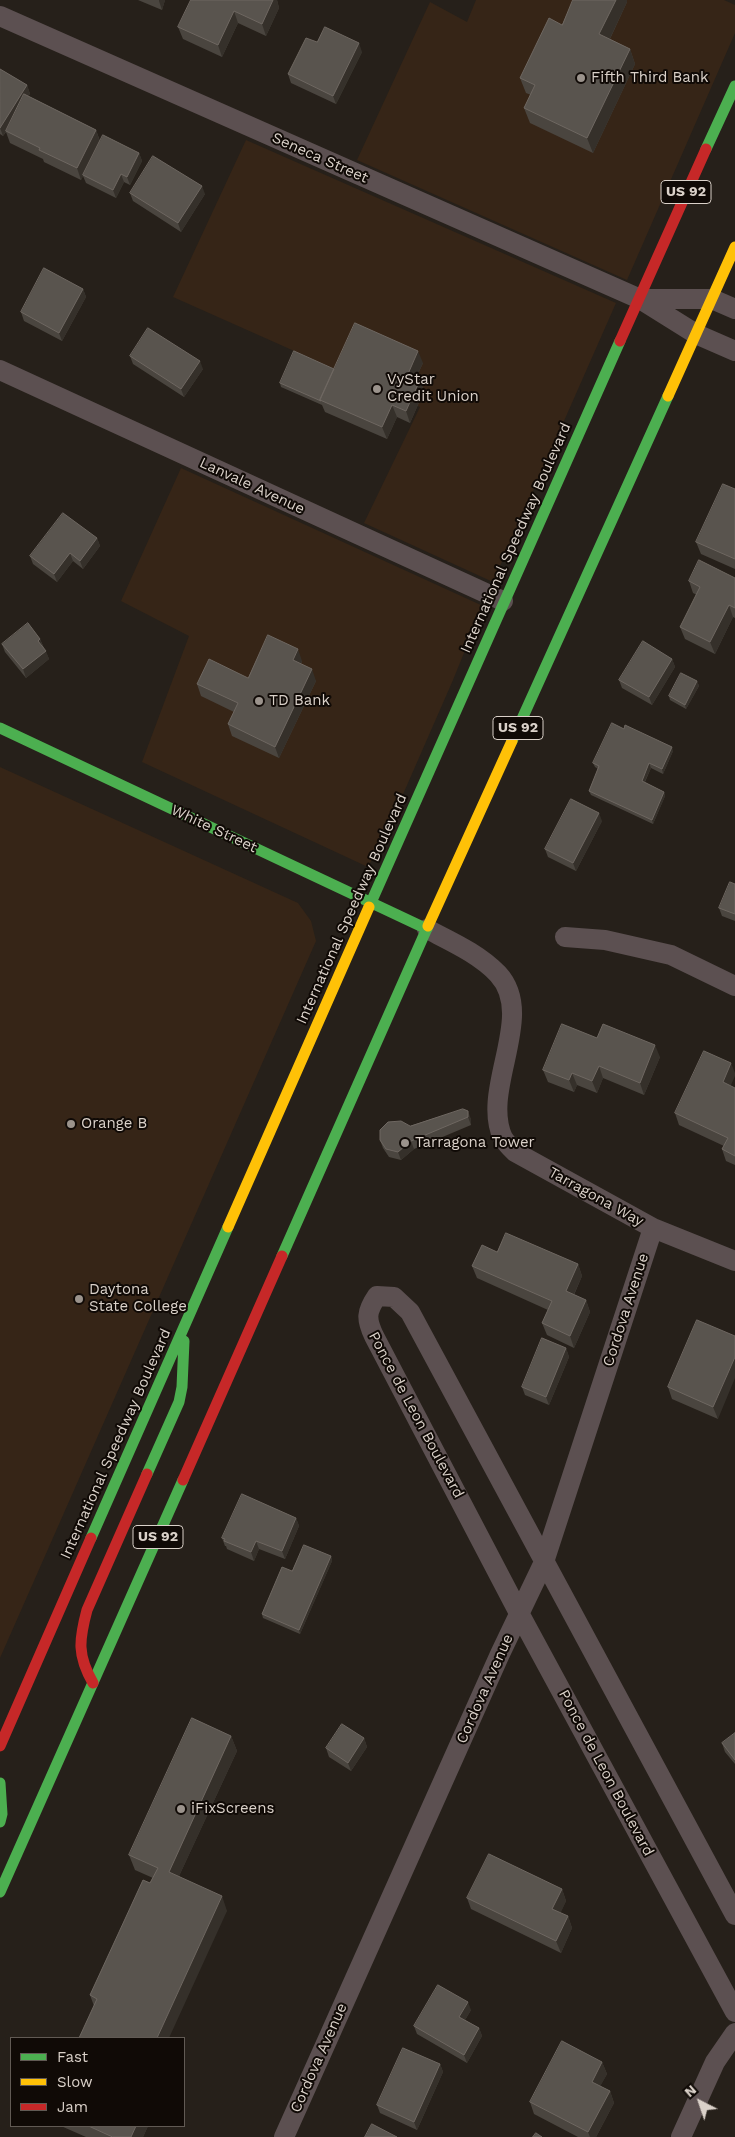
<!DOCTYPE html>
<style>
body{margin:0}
#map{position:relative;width:735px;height:2137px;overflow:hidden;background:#26201a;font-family:"Work Sans",sans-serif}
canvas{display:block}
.legend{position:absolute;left:10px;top:2037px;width:175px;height:90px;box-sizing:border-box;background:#100a06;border:1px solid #615a54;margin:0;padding:6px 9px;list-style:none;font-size:15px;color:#dad1c9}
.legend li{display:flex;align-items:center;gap:10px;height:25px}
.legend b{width:25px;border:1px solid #615a54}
.north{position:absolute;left:675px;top:2077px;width:50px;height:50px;-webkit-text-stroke:4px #100a06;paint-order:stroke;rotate:319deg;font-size:14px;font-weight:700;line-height:20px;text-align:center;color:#dad1c9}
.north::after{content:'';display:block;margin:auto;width:18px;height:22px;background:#dad1c9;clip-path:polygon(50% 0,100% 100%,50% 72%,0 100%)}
</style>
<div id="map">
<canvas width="735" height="2137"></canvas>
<ul class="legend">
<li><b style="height:6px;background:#4caf50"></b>Fast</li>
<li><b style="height:6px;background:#ffc107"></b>Slow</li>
<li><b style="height:6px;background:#c62828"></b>Jam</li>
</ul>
<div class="north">N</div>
</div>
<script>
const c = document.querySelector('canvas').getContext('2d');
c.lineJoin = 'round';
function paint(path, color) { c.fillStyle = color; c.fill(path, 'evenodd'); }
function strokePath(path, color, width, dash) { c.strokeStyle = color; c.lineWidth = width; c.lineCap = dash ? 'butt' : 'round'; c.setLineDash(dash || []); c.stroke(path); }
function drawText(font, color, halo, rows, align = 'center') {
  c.font = font + ' "Work Sans",sans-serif'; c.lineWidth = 4; c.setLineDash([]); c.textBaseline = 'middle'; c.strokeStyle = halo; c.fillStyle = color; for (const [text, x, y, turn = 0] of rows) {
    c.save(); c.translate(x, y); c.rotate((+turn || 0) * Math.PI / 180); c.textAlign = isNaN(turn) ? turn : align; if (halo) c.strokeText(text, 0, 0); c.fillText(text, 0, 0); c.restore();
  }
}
paint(new Path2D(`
 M476,0H724L735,5V33L627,280L357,160L430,2L467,22Z
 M246,140L616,303L493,582L364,523L420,407L173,297Z
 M181,468L483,606L453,680L390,824L368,867L142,762L189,636L121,601Z
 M0,767L298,903L311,921L316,941L0,1658Z`), '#362517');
strokePath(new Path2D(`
 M0,16L640,299L696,334L735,351
 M640,299H712L735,309
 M0,370L503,601
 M427,929C452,942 479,954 498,974C537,1016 480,1089 503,1138C506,1143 511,1148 515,1152L653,1228L735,1261
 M565,937L605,940L671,955L735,986
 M735,1915L410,1312L394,1297L377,1296C366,1312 366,1319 374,1336L519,1613L735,2012
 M284,2137L500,1654L544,1562L653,1228
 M681,2137L715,2062L735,2033`), '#5c5051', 20);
strokePath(new Path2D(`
 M706,149L735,86
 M0,728L427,929
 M512,741L668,396
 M369,907L620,341
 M282,1256L428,926
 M147,1474L179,1402L182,1387L184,1341
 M91,1538L228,1227
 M0,1783L2,1814L0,1822
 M0,1892L183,1480`), '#4caf50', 11);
strokePath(new Path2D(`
 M668,396L735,247
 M428,926L512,741
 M228,1227L369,907`), '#ffc107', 11);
strokePath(new Path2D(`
 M620,341L706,149
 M183,1480L282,1256
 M93,1683C77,1655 79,1640 87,1610L147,1474
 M0,1746L91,1538`), '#c62828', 11);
paint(new Path2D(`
 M138,0H165L162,10Z
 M191,0H277L279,8L266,36L238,23L222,57L183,39L178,27Z
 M573,0H627V2L610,39L630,49L635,64L593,153L530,123L524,108L531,95L526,93L520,78L562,25Z
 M362,52L336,104L291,83L288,74Z
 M0,69L27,85L30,94L28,96L96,130L100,141L139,153L142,161L130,185L124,182L116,198L86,183L83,176L81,180L44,162L43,159L10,143L6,132L3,136L0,134Z
 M130,193L205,194L181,232L133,201Z
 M83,289L86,297L62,341L24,321L21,312Z
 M130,356L203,369L184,397L133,364Z
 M423,363L416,378L420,380L424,391L410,423L397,417L387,439L325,412L322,405L281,387L280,383L334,369Z
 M735,489V569L701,554L696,542Z
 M97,538L100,546L83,569L73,561L57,582L33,564L30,556Z
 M735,578V618L733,617L715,654L685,639L680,627L697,595L693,593L689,581Z
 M40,639L49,659L26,678L5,652L2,644Z
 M672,659L675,667L652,705L622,688L619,680Z
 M302,661L301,664L316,681L279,758L232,736L228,724L234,712L201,696L197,684L248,678Z
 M697,681L699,686L686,709L670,700L669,696Z
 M673,751L663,774L651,768L645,782L664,792L665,796L653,824L591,795L589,791L598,769L595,767L593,763Z
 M602,821L576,871L548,857L545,849Z
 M735,884V921L722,916L719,908Z
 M597,1038L660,1057L644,1095L603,1078L597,1093L577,1085L574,1092L548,1082L543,1070Z
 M731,1086L735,1088V1165L726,1161L722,1149L724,1146L679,1125L675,1113Z
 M463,1109L471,1119V1125L414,1149L401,1160L389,1157L383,1148L380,1140L410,1126Z
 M497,1252L578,1264L582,1276L574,1295L586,1300L590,1312L574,1348L547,1335L542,1323L548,1310L477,1278L472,1266Z
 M697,1320L718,1419L672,1399L668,1387Z
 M566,1348L569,1357L549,1405L525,1395L522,1387Z
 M296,1518L299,1526L285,1559L259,1549L254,1561L227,1549L226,1546H225L222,1538Z
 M331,1556L332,1561L300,1634L263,1618L262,1614L292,1571Z
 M735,1733V1764L725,1752L722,1743Z
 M231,1736L237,1751L179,1876L227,1911L94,2006L90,1995L153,1878L135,1870L129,1855Z
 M364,1738L367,1747L351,1771L329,1757L326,1748Z
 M562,1889L566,1901L560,1913L568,1916L572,1928L561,1953L471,1909L467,1898Z
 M471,2010L465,2020L479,2028L482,2036L467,2063L417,2034L414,2026Z
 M602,2062L607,2074L600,2086L610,2091L614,2103L596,2137H578L534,2114L530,2102Z
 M440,2064L443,2072L417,2130L380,2113L377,2105Z
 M61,2126H148L143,2137H86Z`), '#4a453f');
paint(new Path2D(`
 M159,0H165L162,10L159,1Z
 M273,0H277L279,8L266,36L262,24Z
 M616,0H627V2L605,49L599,34Z
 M234,11L238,23L222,57L218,45Z
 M359,43L362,52L336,104L333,96Z
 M630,49L635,64L593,153L587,138Z
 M27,85L30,94L3,136L0,128Z
 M96,130L100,142L81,180L77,168Z
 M139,153L142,161L130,185L127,177Z
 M121,174L124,182L116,198L113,190Z
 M202,186L205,194L181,232L178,223Z
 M83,289L86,297L62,341L59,333Z
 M418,351L423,363L412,386L408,374Z
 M200,361L203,369L184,397L181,389Z
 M420,380L424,391L410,423L406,411Z
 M392,405L397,417L387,439L382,427Z
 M97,538L100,546L83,569L80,561Z
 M70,553L73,561L57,582L54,574Z
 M729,605L733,617L715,654L710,642Z
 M40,639L43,647L38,641Z
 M298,649L302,661L297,672L293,660Z
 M46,651L49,659L26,678L23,669Z
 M672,659L675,667L652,705L649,697Z
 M312,669L316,681L279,758L275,747Z
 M697,681L699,686L686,709L685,705Z
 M672,747L673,751L663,774L662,769Z
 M649,763L651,768L643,785L642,781Z
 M664,792L665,796L653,824L652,820Z
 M599,813L602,821L576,871L573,863Z
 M655,1045L660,1057L644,1095L640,1083Z
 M731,1063L735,1073V1076L727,1094L723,1082Z
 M599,1066L603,1078L597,1093L592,1081Z
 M572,1073L577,1085L574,1092L569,1080Z
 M468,1111L471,1119V1125L468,1117Z
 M411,1141L414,1149L401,1160L398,1152Z
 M578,1264L582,1276L570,1303L566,1291Z
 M586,1300L590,1312L574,1348L570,1336Z
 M566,1348L569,1357L549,1405L546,1397Z
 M735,1357V1378L718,1419L713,1407Z
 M296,1518L299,1526L285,1559L282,1551Z
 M256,1541L259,1549L254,1561L251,1552Z
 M331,1556L332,1561L300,1634L299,1630Z
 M231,1736L237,1751L174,1887L169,1872Z
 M364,1738L367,1747L351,1771L348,1763Z
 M562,1889L566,1901L557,1921L552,1909Z
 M222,1896L227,1911L169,2038H157Z
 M568,1916L572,1928L561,1953L556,1941Z
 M468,2002L471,2010L462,2025L459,2017Z
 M479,2028L482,2036L467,2063L464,2055Z
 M602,2062L607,2074L596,2094L592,2082Z
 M440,2064L443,2072L417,2130L414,2122Z
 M610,2091L614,2103L596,2137H590L588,2132Z
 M136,2126H148L143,2137H131Z`), '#35302a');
const building = new Path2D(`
 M191,0H273L262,24L234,11L218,45L178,27Z
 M573,0H616L599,34L630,49L587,138L524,108L535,85L520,78L549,18L562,25Z
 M325,27L359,43L333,96L288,74L306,38L317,42Z
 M0,69L27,85L0,128Z
 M24,94L96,130L77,168L39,150L40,148L6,131Z
 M103,135L139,153L127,177L121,174L113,190L83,175Z
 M153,156L202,186L178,223L130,193Z
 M44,268L83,289L59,333L21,312Z
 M355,323L418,351L408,374L420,380L406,411L392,405L382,427L320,400Z
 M148,328L200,361L181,389L130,356Z
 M294,351L334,369L320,400L321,401L280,383Z
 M723,484L735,489V559L696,542Z
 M63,513L97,538L80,561L70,553L54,574L30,556Z
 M699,560L735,578V608L729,605L710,642L680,627L700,587L689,581Z
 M28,623L40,639L38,641L46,651L23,669L2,644Z
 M268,635L298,649L293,660L312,669L275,747L228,724L238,703L197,684L209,659L248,678Z
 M643,641L672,659L649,697L619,680Z
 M681,673L697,681L685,705L669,696Z
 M612,723L624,729L625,725L672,747L662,769L649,763L642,781L664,792L652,820L589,791L599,766L593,763Z
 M571,799L599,813L573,863L545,849Z
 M730,882L735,884V914L719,908Z
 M562,1024L597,1038L603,1024L655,1045L640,1083L599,1066L592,1081L572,1073L569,1080L543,1070Z
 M704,1051L731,1063L723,1082L735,1088V1156L722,1149L728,1138L675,1113Z
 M463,1109L468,1111V1117L411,1141L398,1152L386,1149L380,1140V1130L388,1122L401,1121L410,1126Z
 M506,1233L578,1264L566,1291L586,1300L570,1336L542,1323L552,1301L472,1266L482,1245L497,1252Z
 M697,1320L735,1336V1357L713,1407L668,1387Z
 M542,1338L566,1348L546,1397L522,1387Z
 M242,1494L296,1518L282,1551L256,1541L251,1552L224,1541L225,1539L222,1538Z
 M304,1545L331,1556L299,1630L262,1614L282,1567L292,1571Z
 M192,1718L231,1736L169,1872L222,1896L157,2038H79L97,1999L90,1995L143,1880L150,1883L158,1868L129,1855Z
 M342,1724L364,1738L348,1763L326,1748Z
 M735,1733V1760L722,1743Z
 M489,1854L562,1889L552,1909L568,1916L556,1941L467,1898Z
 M438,1985L468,2002L459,2017L479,2028L464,2055L414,2026Z
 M562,2041L602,2062L592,2082L610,2091L588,2132L530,2102Z
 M403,2048L440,2064L414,2122L377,2105Z
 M372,2124L397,2137H365Z
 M89,2126H136L131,2137H113Z
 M536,2133L542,2137H533Z`);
paint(building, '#59544e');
strokePath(building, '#6e6761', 1);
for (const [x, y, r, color] of [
 [581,78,5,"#9b938c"],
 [377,389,5,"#9b938c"],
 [259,701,5,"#9b938c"],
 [71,1124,5,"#9b938c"],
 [405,1143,5,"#9b938c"],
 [79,1299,5,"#9b938c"],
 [181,1809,5,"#9b938c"]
]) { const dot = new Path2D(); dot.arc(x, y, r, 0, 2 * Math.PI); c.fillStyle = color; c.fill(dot); strokePath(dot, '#100a06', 2); }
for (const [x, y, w] of [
 [686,192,50],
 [518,728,50],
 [158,1537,50]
]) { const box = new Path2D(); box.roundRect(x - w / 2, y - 11.5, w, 23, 4); c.fillStyle = '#100a06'; c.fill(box); strokePath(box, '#dad1c9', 1); }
drawText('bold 14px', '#dad1c9', null, [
 ["US 92",686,192],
 ["US 92",518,728],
 ["US 92",158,1537]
]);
drawText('15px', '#dad1c9', '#100a06', [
 ["Fifth Third Bank",591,78],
 ["VyStar",387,380],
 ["Credit Union",387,397],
 ["TD Bank",269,701],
 ["Orange B",81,1124],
 ["Tarragona Tower",415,1143],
 ["Daytona",89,1290],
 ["State College",89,1307],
 ["iFixScreens",191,1809]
], 'left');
drawText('15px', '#dad1c9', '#100a06', [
 ["Seneca Street",320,158,24],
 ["Lanvale Avenue",252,486,25],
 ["International Speedway Boulevard",516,538,-66],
 ["White Street",214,829,25],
 ["International Speedway Boulevard",352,909,-66],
 ["Tarragona Way",596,1197,29],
 ["Cordova Avenue",626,1310,-72],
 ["Ponce de Leon Boulevard",416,1415,62],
 ["International Speedway Boulevard",116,1444,-66],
 ["Cordova Avenue",485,1689,-66],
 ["Ponce de Leon Boulevard",606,1773,62],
 ["Cordova Avenue",319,2058,-66]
]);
</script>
